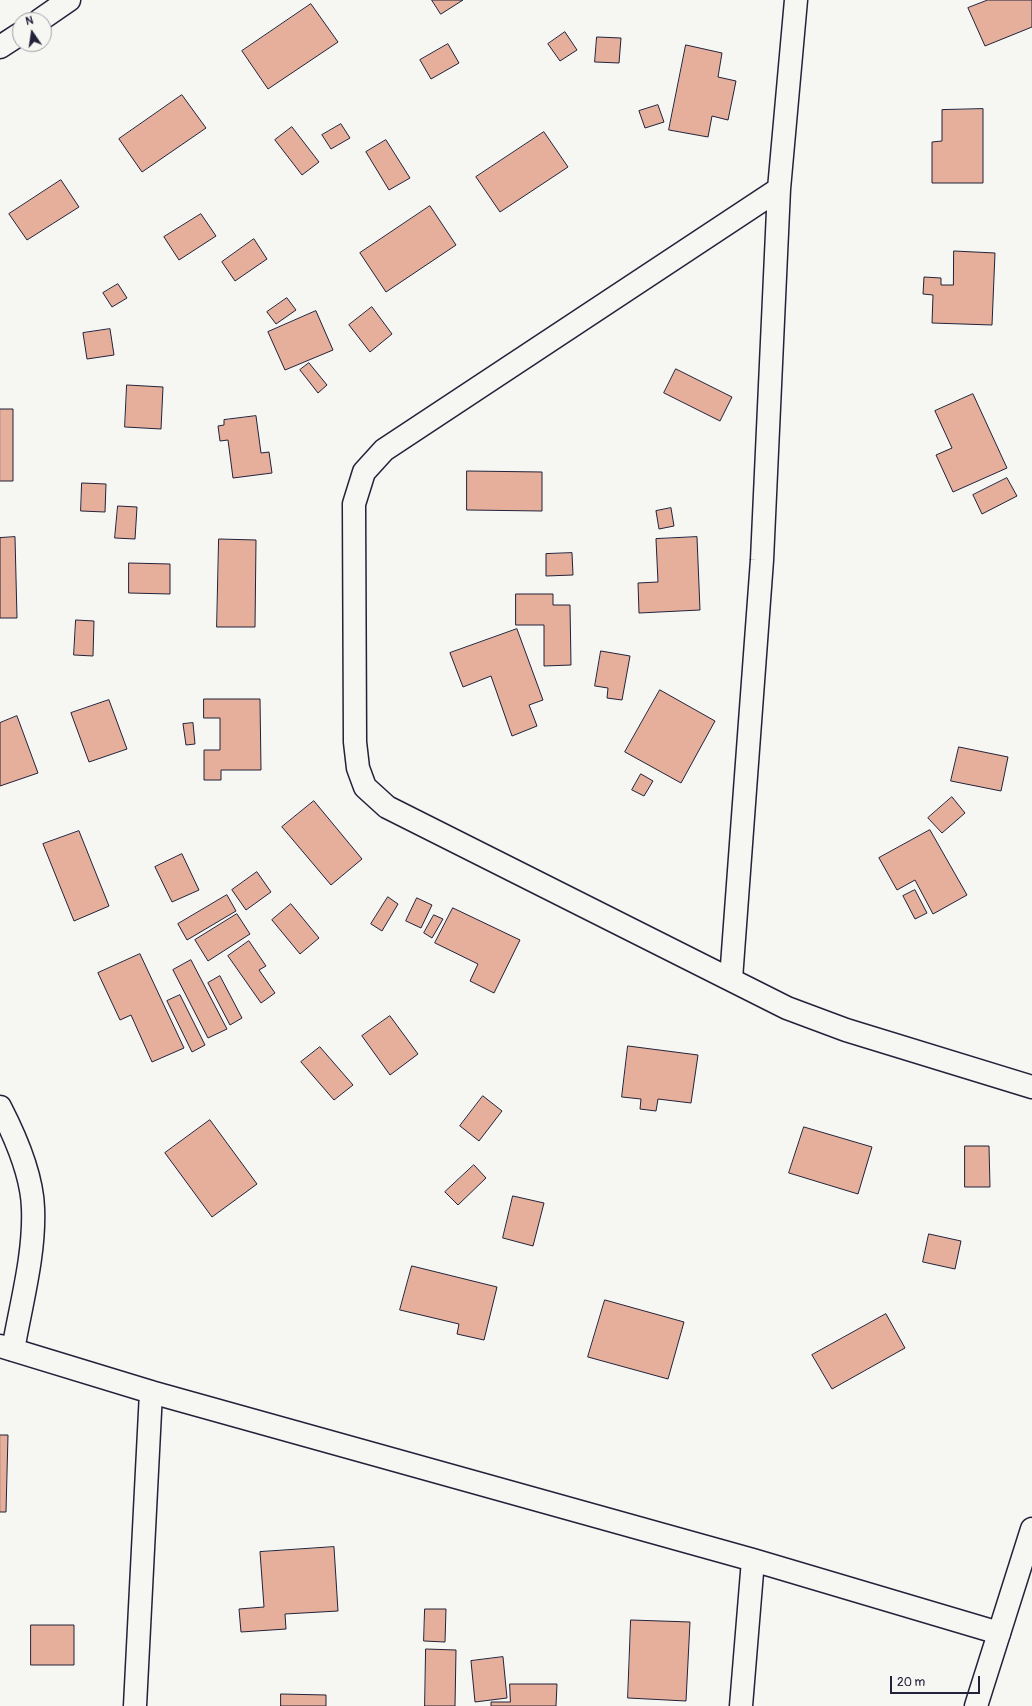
<!DOCTYPE html>
<style>
body{margin:0}
#map{position:relative;width:1032px;height:1706px;overflow:hidden;background:#f6f6f2;font-family:Pangolin,sans-serif}
canvas{display:block}
.north{position:absolute;left:12px;top:12px;width:40px;height:40px;box-sizing:border-box;background:#f6f6f2;border:1px solid #a1a1a9;border-radius:50%;rotate:347deg;font-size:11px;font-weight:700;line-height:16px;text-align:center;color:#22223b}
.north::after{content:'';display:block;margin:auto;width:14px;height:18px;background:#22223b;clip-path:polygon(50% 0,100% 100%,50% 72%,0 100%)}
.scale{position:absolute;left:890px;top:1676px;width:90px;height:18px;box-sizing:border-box;border:2px solid #22223b;border-top:0;padding-left:5px;font-size:12px;line-height:14px;white-space:nowrap;color:#22223b;-webkit-text-stroke:3px #f6f6f2;paint-order:stroke}
</style>
<div id="map">
<canvas width="1032" height="1706"></canvas>
<div class="north">N</div>
<div class="scale">20 m</div>
</div>
<script>
const c = document.querySelector('canvas').getContext('2d');
c.lineJoin = 'round';
function paint(path, color) { c.fillStyle = color; c.fill(path, 'evenodd'); }
function strokePath(path, color, width, dash) { c.strokeStyle = color; c.lineWidth = width; c.lineCap = dash ? 'butt' : 'round'; c.setLineDash(dash || []); c.stroke(path); }
const building = new Path2D(`
 M432,0H463L441,14Z
 M988,0H1032V27L985,46L968,8Z
 M311,4L338,42L268,89L242,51Z
 M565,32L577,50L560,61L548,44Z
 M597,37L621,38L619,63L595,62Z
 M448,44L459,63L431,79L420,60Z
 M686,45L722,53L718,77L736,81L728,120L712,116L708,137L669,130Z
 M182,95L206,128L142,172L119,139Z
 M658,105L664,122L645,128L639,111Z
 M983,109V183H932V142L942,141V110Z
 M341,124L350,138L331,149L322,135Z
 M292,127L319,162L302,175L275,140Z
 M544,132L568,167L500,212L476,177Z
 M386,140L410,178L389,190L366,152Z
 M61,180L79,207L27,240L9,214Z
 M430,206L456,245L386,292L360,253Z
 M201,214L216,236L179,260L164,237Z
 M254,239L267,259L235,281L222,262Z
 M954,251L995,253L992,325L932,323L933,295L923,294L924,277L941,278V285H953Z
 M118,284L127,298L112,307L103,293Z
 M287,298L296,310L276,324L267,312Z
 M372,307L392,334L370,352L349,325Z
 M316,311L333,350L285,370L268,332Z
 M110,329L114,355L87,359L83,333Z
 M309,363L327,385L318,393L300,370Z
 M676,369L732,397L720,421L664,393Z
 M127,385L163,387L161,429L125,427Z
 M973,394L1007,468L953,492L936,455L952,448L935,411Z
 M0,409H13V481H0Z
 M256,416L261,453L269,452L272,473L233,478L228,440L220,441L218,426L224,425V420Z
 M467,471L542,472V511L467,510Z
 M1007,478L1017,496L982,514L973,495Z
 M82,483L106,484L105,512L81,511Z
 M118,506L137,507L135,539L115,538Z
 M671,508L674,526L659,529L656,511Z
 M15,537L17,618H0V538Z
 M697,537L700,610L639,613L638,583L658,582L656,539Z
 M219,539L256,540L255,627H217Z
 M572,553L573,575L546,576V554Z
 M129,563L170,564V594L129,593Z
 M516,594H553V605H570L571,665L544,666V625H516Z
 M76,620L94,621L93,656L74,655Z
 M517,629L543,700L529,705L537,726L512,736L491,676L463,687L450,653Z
 M601,651L630,656L622,700L607,698L608,688L595,686Z
 M660,690L715,721L681,783L625,752Z
 M204,699H260L261,770H221V780H204V750H220V718H204Z
 M109,700L127,749L89,762L71,713Z
 M17,716L38,773L0,786V723Z
 M193,723L195,744L186,745L183,724Z
 M959,747L1008,757L1001,791L951,781Z
 M641,774L653,781L644,796L632,790Z
 M952,797L965,813L942,833L928,818Z
 M314,801L362,859L331,885L282,827Z
 M930,830L967,895L933,914L915,880L897,890L879,858Z
 M79,831L109,906L74,921L43,844Z
 M182,854L199,890L172,902L155,867Z
 M257,872L271,892L246,910L232,890Z
 M915,890L927,913L915,919L903,896Z
 M227,895L236,911L187,940L178,924Z
 M388,897L398,904L382,931L371,924Z
 M417,898L432,905L421,928L406,921Z
 M291,904L319,938L300,954L272,920Z
 M453,908L520,940L494,993L470,981L478,964L435,943Z
 M237,914L250,934L208,961L195,940Z
 M434,915L443,919L432,938L424,933Z
 M249,941L266,966L259,970L275,993L261,1003L228,956Z
 M140,954L184,1048L152,1062L131,1015L120,1020L98,973Z
 M191,960L227,1029L208,1038L173,970Z
 M220,976L242,1018L230,1025L208,983Z
 M180,995L205,1045L192,1052L167,1001Z
 M390,1016L418,1054L390,1075L362,1036Z
 M628,1046L698,1055L691,1103L658,1099L656,1111L640,1109L641,1099L622,1097Z
 M320,1047L353,1085L334,1100L301,1062Z
 M483,1096L502,1111L479,1141L460,1126Z
 M210,1120L257,1184L212,1217L165,1153Z
 M804,1127L872,1147L858,1194L789,1173Z
 M965,1146H989L990,1187H965Z
 M474,1165L486,1178L458,1205L445,1192Z
 M513,1196L544,1203L533,1246L503,1238Z
 M929,1234L961,1241L955,1269L923,1262Z
 M412,1266L497,1287L484,1340L457,1334L459,1324L400,1310Z
 M605,1300L684,1322L668,1379L588,1357Z
 M886,1314L905,1348L832,1389L812,1355Z
 M0,1435H8L6,1512H0Z
 M334,1547L338,1611L285,1614L286,1629L241,1632L239,1609L264,1607L260,1552Z
 M425,1609H446L445,1642L424,1641Z
 M631,1620L690,1622L686,1701L628,1698Z
 M31,1625H74V1665H31Z
 M426,1649L456,1650L455,1706H425Z
 M503,1657L507,1698L475,1702L471,1661Z
 M510,1684H557L556,1706H491V1702H510Z
 M281,1694L326,1695V1706H281Z`);
paint(building, '#e5af9b');
strokePath(building, '#22223b', 1);
const street = new Path2D(`
 M779,189L384,450L364,472L354,504L355,742L358,768L365,787L387,807L787,1008L846,1030L1032,1087
 M731,979L762,560L779,189L796,0
 M0,1107C15,1136 32,1175 33,1208C35,1254 21,1304 13,1350
 M0,1346L151,1392L753,1560L999,1633
 M135,1706L151,1392
 M741,1706L753,1560`);
const secondary = new Path2D(`
 M40,20L69,0
 M0,47L20,34
 M976,1706L1032,1529`);
strokePath(street, '#22223b', 25);
strokePath(secondary, '#22223b', 25);
strokePath(street, '#f6f6f2', 22);
strokePath(secondary, '#f6f6f2', 22);
</script>
